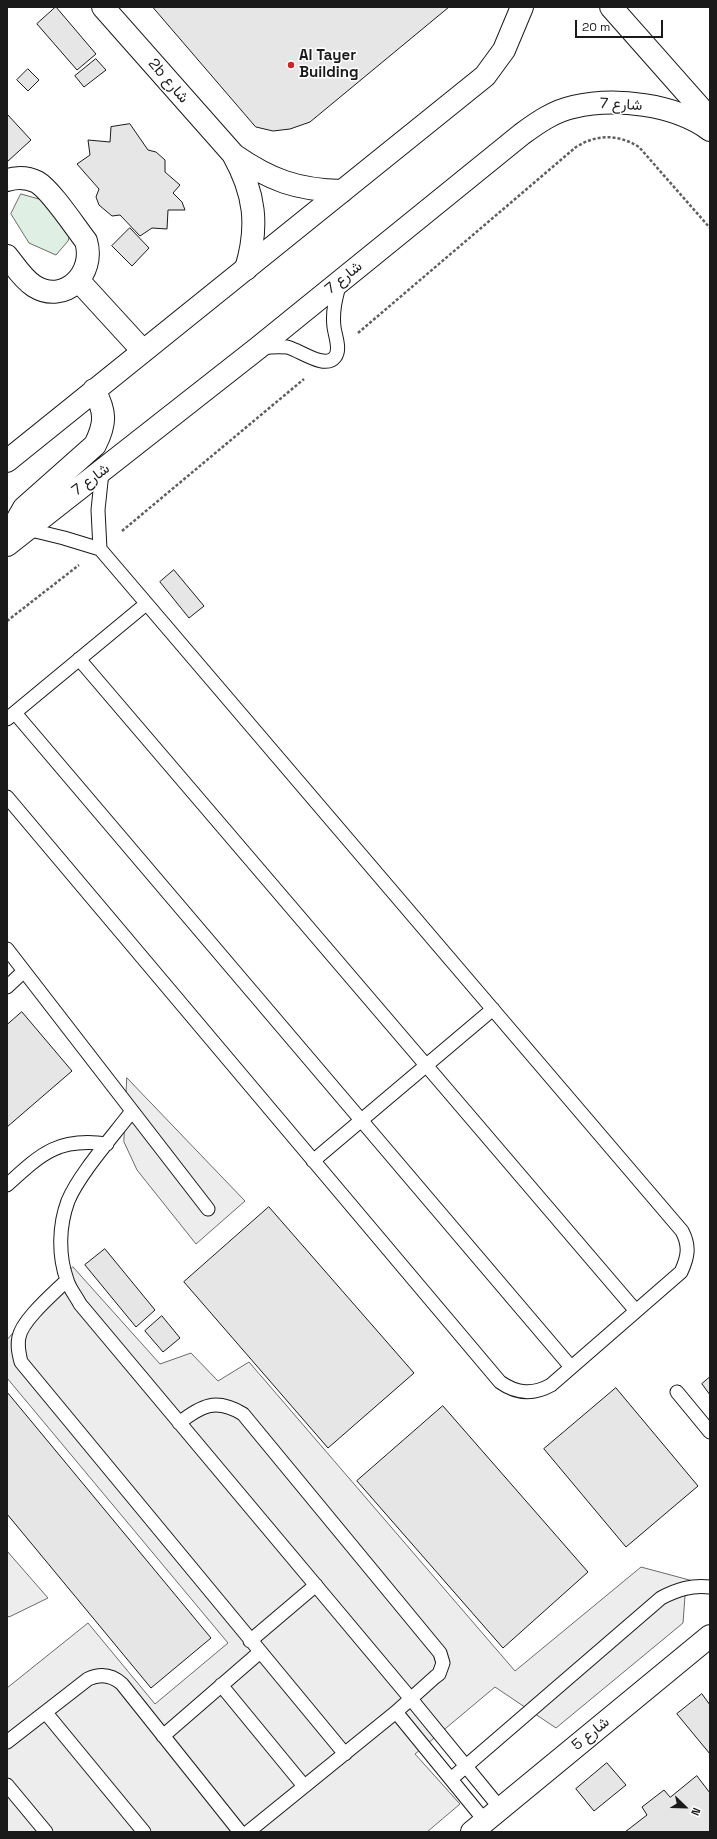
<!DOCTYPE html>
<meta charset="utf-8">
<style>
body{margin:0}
#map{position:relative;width:717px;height:1839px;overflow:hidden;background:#fff;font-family:"Space Grotesk",sans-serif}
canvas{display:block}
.frame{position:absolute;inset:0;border:8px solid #1a1a1a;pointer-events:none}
.north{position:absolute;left:665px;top:1787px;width:40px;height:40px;-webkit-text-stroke:3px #fff;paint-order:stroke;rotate:113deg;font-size:11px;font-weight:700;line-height:16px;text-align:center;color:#1a1a1a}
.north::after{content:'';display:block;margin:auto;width:14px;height:18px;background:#1a1a1a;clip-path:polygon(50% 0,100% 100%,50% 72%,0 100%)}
.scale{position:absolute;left:575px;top:20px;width:88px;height:18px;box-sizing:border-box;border:2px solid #1a1a1a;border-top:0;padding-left:5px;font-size:12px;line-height:14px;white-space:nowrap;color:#1a1a1a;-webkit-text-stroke:3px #fff;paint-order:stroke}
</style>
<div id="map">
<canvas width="717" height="1839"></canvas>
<div class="frame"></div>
<div class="north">N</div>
<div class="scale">20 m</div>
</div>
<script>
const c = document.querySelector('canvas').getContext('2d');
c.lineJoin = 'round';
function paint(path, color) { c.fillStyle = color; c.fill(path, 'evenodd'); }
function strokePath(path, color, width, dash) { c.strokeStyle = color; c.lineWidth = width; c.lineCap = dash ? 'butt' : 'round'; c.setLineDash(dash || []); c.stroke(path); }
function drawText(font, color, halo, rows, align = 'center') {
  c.font = font + ' "Space Grotesk",Vazirmatn,sans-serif'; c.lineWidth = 3; c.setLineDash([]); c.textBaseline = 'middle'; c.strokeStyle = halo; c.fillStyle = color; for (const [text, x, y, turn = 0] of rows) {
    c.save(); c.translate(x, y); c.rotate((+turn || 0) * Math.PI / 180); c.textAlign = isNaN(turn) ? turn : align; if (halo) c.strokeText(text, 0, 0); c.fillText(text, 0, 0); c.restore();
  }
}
const green = new Path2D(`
 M21,194L46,201L72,228L68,241L56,255L29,243L11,214Z`);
paint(green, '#e0efe3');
strokePath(green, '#6a6a6a', 1);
const parking = new Path2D(`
 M127,1078L245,1201L196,1244L137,1170L124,1142Z
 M73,1267L160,1364L191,1353L218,1381L249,1362L515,1671L641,1567L708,1585L685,1596L683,1623L556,1728L495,1687L415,1754L460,1804L427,1832H7V1688L88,1623L155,1704L228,1643L7,1378V1340Z
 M7,1551L48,1598L9,1617L7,1615Z`);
paint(parking, '#ededed');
strokePath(parking, '#6a6a6a', 1);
const building = new Path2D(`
 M56,7L96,54L77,70L37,24Z
 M153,7H449L310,122L290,129L273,131L256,127Z
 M96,59L106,70L84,87L75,76Z
 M28,69L39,80L28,91L17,80Z
 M7,114L31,140L7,162Z
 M130,124L148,150L156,152L165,160V172L180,185L173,193L182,202L185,210H168L167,229L152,228L140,236L120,215L112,216L99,205L96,197L99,189L77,164L90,155L88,140L110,142L111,127Z
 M130,228L149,248L132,266L112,246Z
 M174,570L204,606L189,618L160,582Z
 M22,1012L72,1071L7,1127V1025Z
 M269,1207L414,1373L328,1448L184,1282Z
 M105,1249L155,1310L136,1327L85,1265Z
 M162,1316L180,1338L163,1352L145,1331Z
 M710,1377V1395L702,1384Z
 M616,1388L698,1486L626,1547L544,1449Z
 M7,1392L211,1638L151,1688L7,1514Z
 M443,1406L588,1572L503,1648L357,1481Z
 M702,1694L710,1705V1754L677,1714Z
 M607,1763L626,1785L594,1811L576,1789Z
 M697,1776L710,1793V1832H625L647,1815L642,1807L664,1790L670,1797Z`);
paint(building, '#e6e6e6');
strokePath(building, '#1a1a1a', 1);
const service = new Path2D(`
 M260,348C269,347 278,346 287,347C300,350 325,370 335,357C341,349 335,336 334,327C332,311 336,297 340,282
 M100,549L98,510L102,472
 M79,659L636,1311
 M15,713L571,1367
 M7,719L146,604
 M7,797L500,1382C517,1394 533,1395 551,1385L681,1272C688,1257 690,1246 682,1231L100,549L64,538L27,529
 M7,949L208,1209
 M7,987L24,971
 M132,1111C114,1135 79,1174 68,1201C59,1225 58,1255 67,1280C69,1288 76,1296 80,1304L411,1699L500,1808
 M313,1161L493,1009
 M7,1185C41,1154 58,1137 107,1144
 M67,1280C54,1293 22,1320 19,1337C17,1346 19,1354 21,1362L345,1754
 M677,1392L710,1432
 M179,1423C202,1405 216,1398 243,1414L440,1653L443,1663L439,1674L435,1677L396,1712L248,1832
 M250,1641L316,1585
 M221,1685L304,1786
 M396,1712L485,1821
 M46,1713L144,1832
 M163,1736L260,1652
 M7,1742L88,1679C101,1673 112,1675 122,1684L240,1832
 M451,1779L661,1598C678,1589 692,1585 710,1587
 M7,1785L46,1832`);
const minor = new Path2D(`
 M103,7L233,154C255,193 259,226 246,269
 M234,155C270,180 297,190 342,191
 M7,180C17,177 27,177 37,182C51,190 75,227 86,241C96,274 64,305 34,286C23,279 15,266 7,256
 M78,280L143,351
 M472,1832L710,1636`);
const secondary = new Path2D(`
 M7,461L485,76L504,50L522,7
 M9,543L11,531L24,508L95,445C106,423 106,412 94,390
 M7,545L258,348L522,134C537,123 554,111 573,107C615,97 675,104 710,130`);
const primary = new Path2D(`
 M611,7L710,119`);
strokePath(service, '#1a1a1a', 15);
strokePath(minor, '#1a1a1a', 24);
strokePath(secondary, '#1a1a1a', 24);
strokePath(primary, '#1a1a1a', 24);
strokePath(new Path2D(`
 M358,333L576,147C597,134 618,134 639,147L710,228
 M122,531L304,379
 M7,621L79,565`), '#5f5f5f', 2.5, [3, 2]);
strokePath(service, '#fff', 13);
strokePath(minor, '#fff', 22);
strokePath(secondary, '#fff', 22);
strokePath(primary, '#fff', 22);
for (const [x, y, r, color] of [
 [291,65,4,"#c62828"]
]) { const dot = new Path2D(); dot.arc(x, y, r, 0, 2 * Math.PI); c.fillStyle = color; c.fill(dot); strokePath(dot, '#fff', 1.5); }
drawText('bold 15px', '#1a1a1a', '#fff', [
 ["Al Tayer",299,56],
 ["Building",299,73]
], 'left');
drawText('15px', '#1a1a1a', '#fff', [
 ["2b شارع",168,81,49],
 ["شارع 7",621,105,3],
 ["شارع 7",344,278,-39],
 ["شارع 7",91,480,-37],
 ["شارع 5",591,1734,-39]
]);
</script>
